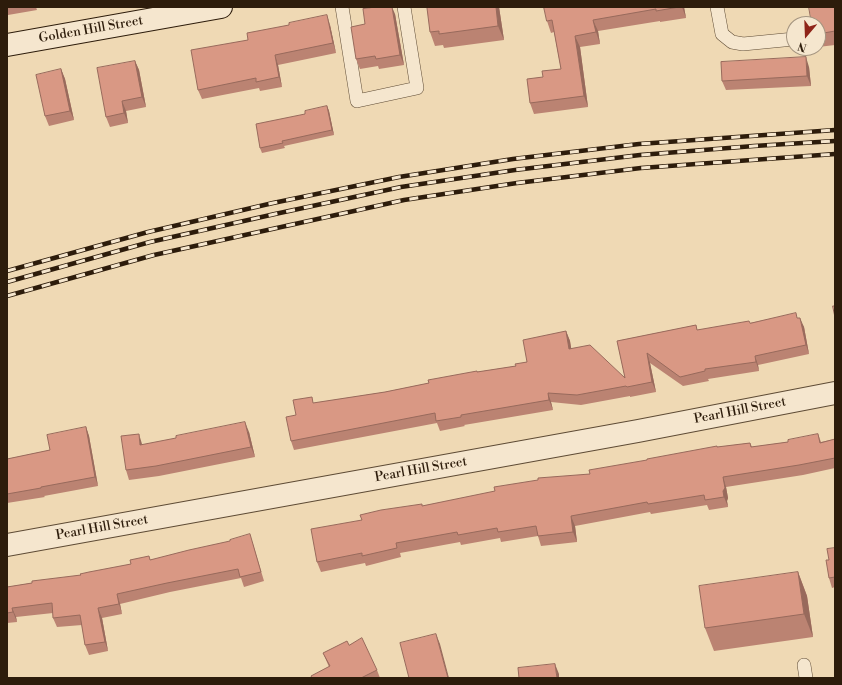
<!DOCTYPE html>
<style>
body{margin:0}
#map{position:relative;width:842px;height:685px;overflow:hidden;background:#efd9b4;font-family:"Libre Bodoni",serif}
canvas{display:block}
.frame{position:absolute;inset:0;border:8px solid #2d1c0b;pointer-events:none}
.north{position:absolute;left:786px;top:16px;width:40px;height:40px;box-sizing:border-box;background:#f5e6ce;border:1px solid #a59580;border-radius:50%;rotate:199deg;font-size:11px;font-weight:700;line-height:16px;text-align:center;color:#2d1c0b}
.north::after{content:'';display:block;margin:auto;width:14px;height:18px;background:#8f2418;clip-path:polygon(50% 0,100% 100%,50% 72%,0 100%)}
</style>
<div id="map">
<canvas width="842" height="685"></canvas>
<div class="frame"></div>
<div class="north">N</div>
</div>
<script>
const c = document.querySelector('canvas').getContext('2d');
c.lineJoin = 'round';
function strokePath(path, color, width, dash) { c.strokeStyle = color; c.lineWidth = width; c.lineCap = dash ? 'butt' : 'round'; c.setLineDash(dash || []); c.stroke(path); }
function paint(path, color) { c.fillStyle = color; c.fill(path, 'evenodd'); }
function drawText(font, color, halo, rows, align = 'center') {
  c.font = font + ' "Libre Bodoni",serif'; c.lineWidth = 3; c.setLineDash([]); c.textBaseline = 'middle'; c.strokeStyle = halo; c.fillStyle = color; for (const [text, x, y, turn = 0] of rows) {
    c.save(); c.translate(x, y); c.rotate((+turn || 0) * Math.PI / 180); c.textAlign = isNaN(turn) ? turn : align; if (halo) c.strokeText(text, 0, 0); c.fillText(text, 0, 0); c.restore();
  }
}
const lane = new Path2D(`
 M342,7L357,101L417,88L404,7
 M717,7L722,34L732,42L743,44L794,39
 M804,665L806,678`);
const street = new Path2D(`
 M7,545L638,431L835,393`);
const secondary = new Path2D(`
 M7,45L221,7`);
strokePath(lane, '#5e4b35', 14);
strokePath(street, '#5e4b35', 24);
strokePath(secondary, '#2d1c0b', 24);
strokePath(lane, '#f5e6ce', 13);
strokePath(street, '#f5e6ce', 22);
strokePath(secondary, '#f5e6ce', 22);
const rail = new Path2D(`
 M7,271L148,232L273,203L399,177L513,159L639,144L835,130
 M7,282L150,242L275,214L401,187L515,170L640,155L754,146L835,141
 M7,296L154,255L404,200L517,183L641,168L835,154`);
strokePath(rail, '#2d1c0b', 4.5);
strokePath(rail, '#f5e6ce', 3, [9]);
paint(new Path2D(`
 M7,7H36L37,10L8,15L7,12Z
 M499,7L504,40L444,48L443,45L435,46L430,32Z
 M544,7H684L686,18L660,22V21L598,31L600,44L580,47L588,107L534,114L530,103L543,77L561,69L554,32L551,33L547,21Z
 M835,7V45L818,47V24Z
 M395,14L404,65L379,69L378,66L360,69L356,59L365,24Z
 M330,25L336,53L278,65L282,87L260,91L259,88L202,99L198,90Z
 M135,61L139,70L146,107L126,111L128,123L110,127L106,117Z
 M809,67L811,86L726,90L722,81Z
 M61,69L65,79L74,120L49,126L45,116Z
 M327,106L329,111L334,135L284,146L285,148L262,153L260,148L305,114Z
 M798,318L804,327L809,354L758,365L759,371L708,379L709,381L683,386L650,363L656,392L630,397V396L581,405L551,402L553,410L464,425L465,426L440,431L437,423L294,450L291,441L296,415L314,403L385,392L429,383L477,372L516,366L527,362L566,331L570,341L571,349L625,378L617,341L696,325L697,330L750,323Z
 M86,427L89,436L98,486L44,496L45,497L7,503V459L50,450Z
 M249,432L255,457L159,476L129,480L126,470L143,445Z
 M818,434L821,442L835,439V468L803,475L726,487L728,498L727,501L728,507L709,510L707,505L651,514L650,512L575,526L577,542L541,546L538,536L501,542L500,538L461,545L460,542L400,553L401,557L366,566L365,563L321,572L317,562L362,520L422,506L590,474L718,447L750,443L752,447L788,442Z
 M253,544L264,581L244,587L241,578L170,592L120,604L122,614L102,618L108,651L89,655L85,645L82,625L57,627L53,618V613L16,617L17,622L7,623V587L81,575L150,560Z
 M835,548V587L832,588L829,578V560Z
 M798,572L807,596L813,637L714,651L705,628Z
 M323,653L377,670L380,678H312L329,667Z`), '#bb8372');
paint(new Path2D(`
 M392,7L395,14L404,65L400,55Z
 M496,7H499L504,40L498,26Z
 M682,7H684L686,18Z
 M327,15L330,25L336,53L333,43Z
 M593,20L598,31L600,44L596,32Z
 M575,36L580,47L588,107L584,96Z
 M275,55L278,65L282,87L279,77Z
 M806,57L809,67L811,86L807,76Z
 M135,61L139,70L146,107L142,97Z
 M61,69L65,79L74,120L70,111Z
 M122,101L126,111L128,123L124,113Z
 M327,106L329,111L334,135L332,130Z
 M800,318L804,327L809,354L806,345Z
 M566,331L570,341L573,359L569,349Z
 M647,353L650,363L656,392L652,382Z
 M755,356L758,365L759,371L756,362Z
 M548,393L551,402L553,410L549,400Z
 M245,422L249,432L255,457L251,447Z
 M86,427L89,436L98,486L95,477Z
 M139,434L142,444L144,455L140,445Z
 M723,477L726,487L728,498L727,501L728,507L724,497L723,491Z
 M571,516L575,526L577,542L573,532Z
 M798,572L807,596L813,637L804,614Z
 M117,594L120,604L122,614L119,604Z
 M12,608L16,617L17,622L13,612Z
 M98,608L102,618L108,651L105,642Z
 M436,634L440,644L449,678H448Z
 M555,664L559,674V678H557Z`), '#986a5c');
const building = new Path2D(`
 M376,7H392L400,55L376,59L375,56L356,59L351,27L365,24L363,9Z
 M432,7H496L498,26L439,34V31L430,32L427,8Z
 M544,7H679L656,11V9L593,20L596,32L575,36L584,96L530,103L527,79L543,77L542,71L561,69L552,20L547,21Z
 M809,7H835V31L818,34V24H812Z
 M327,15L333,43L275,55L279,77L256,82V78L198,90L191,50L248,40L247,33L289,25V23Z
 M806,57L807,76L722,81L721,62Z
 M135,61L142,97L122,101L124,113L106,117L97,68Z
 M61,69L70,111L45,116L36,75Z
 M327,106L332,130L282,141L283,143L260,148L256,124L305,114V111Z
 M833,306H835V317Z
 M796,313L797,318H800L806,345L755,356L756,362L705,369V371L680,377L647,353L652,382L627,387L626,386L577,395L548,393L549,400L461,415V417L436,421L435,413L291,441L286,417L296,415L293,400L312,397L313,403L385,392L429,383L428,380L477,371V372L516,366L515,364L527,362L523,340L566,331L569,349L590,345L625,378L617,341L696,325L697,330L749,321L750,323Z
 M245,422L251,447L156,466L126,470L121,436L139,434L140,445L176,438V436Z
 M86,427L95,477L41,487V488L7,494V459L50,450L47,435Z
 M818,434L820,443L835,439V458L799,465L723,477L725,488L723,491L724,497L705,500L704,495L648,504L647,502L571,516L573,532L538,536L536,526L498,532L497,528L458,535L457,532L396,543L397,548L362,556V553L317,562L311,529L362,520L360,515L381,510L422,504V506L495,491L494,487L538,480V478L590,474L589,470L647,460V459L717,446V447L750,443L751,447L788,442V440Z
 M250,534L261,572L240,577L238,569L167,583L117,594L119,604L98,608L105,642L85,645L80,615L53,618L52,603L12,608L13,612L7,613V587L32,583V581L81,575L80,574L89,572L131,564L130,560L149,556L150,560L189,550L230,541V540Z
 M835,548V577L829,578L826,560H829L827,549Z
 M798,572L804,614L705,628L699,586Z
 M436,634L448,678H409L400,643Z
 M362,638L377,670L361,678H312L311,676L330,666L323,653L347,641L349,645Z
 M555,664L557,678H519L518,668Z`);
paint(building, '#d99884');
strokePath(building, '#986a5c', 1);
drawText('13px', '#2d1c0b', '#f5e6ce', [
 ["Golden Hill Street",91,30,-10],
 ["Pearl Hill Street",740,411,-11],
 ["Pearl Hill Street",421,470,-10],
 ["Pearl Hill Street",102,528,-10]
]);
</script>
